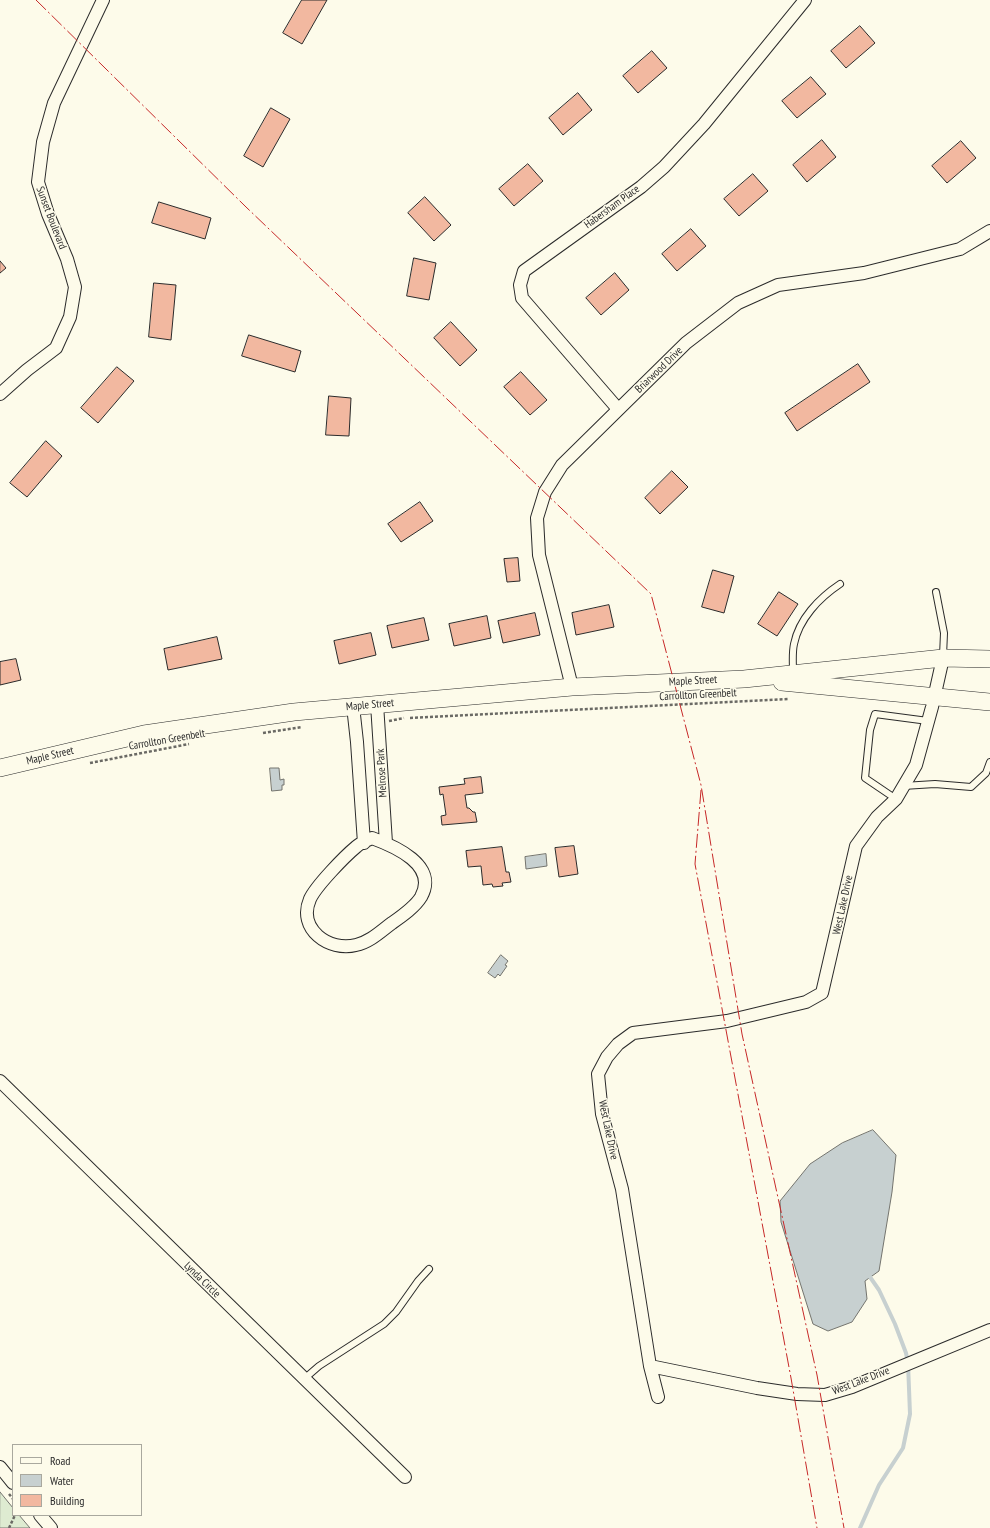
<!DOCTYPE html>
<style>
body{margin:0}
#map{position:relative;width:990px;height:1528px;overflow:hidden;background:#fdfbea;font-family:"PT Sans Narrow",sans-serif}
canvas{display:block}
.legend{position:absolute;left:12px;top:1444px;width:130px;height:72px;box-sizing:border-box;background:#fdfbea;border:1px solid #a9a89e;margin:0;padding:5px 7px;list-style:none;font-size:12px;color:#2b2b2b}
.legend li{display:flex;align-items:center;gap:8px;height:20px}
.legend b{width:20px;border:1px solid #a9a89e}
</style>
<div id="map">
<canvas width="990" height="1528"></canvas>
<ul class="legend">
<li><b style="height:5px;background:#fdfbea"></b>Road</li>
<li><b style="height:11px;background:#c7d0d0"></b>Water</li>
<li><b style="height:11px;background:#f2b8a0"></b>Building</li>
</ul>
</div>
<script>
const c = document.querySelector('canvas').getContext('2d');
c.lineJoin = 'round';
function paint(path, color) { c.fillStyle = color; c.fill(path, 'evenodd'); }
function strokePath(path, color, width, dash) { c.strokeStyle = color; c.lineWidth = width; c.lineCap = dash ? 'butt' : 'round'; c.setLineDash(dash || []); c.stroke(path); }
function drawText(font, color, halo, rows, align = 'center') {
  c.font = font + ' "PT Sans Narrow",sans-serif'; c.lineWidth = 3; c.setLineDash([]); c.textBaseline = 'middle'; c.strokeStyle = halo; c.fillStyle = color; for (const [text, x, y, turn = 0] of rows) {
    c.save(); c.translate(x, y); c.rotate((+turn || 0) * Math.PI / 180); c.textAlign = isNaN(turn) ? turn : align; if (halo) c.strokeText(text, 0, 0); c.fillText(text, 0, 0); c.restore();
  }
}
const green = new Path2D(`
 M0,1492L13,1508V1515H19L30,1528H0Z`);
paint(green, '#deebd1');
strokePath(green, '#74746e', 1);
const water = new Path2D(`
 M270,768H279L280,780L284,779V785H282V790L272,791Z
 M546,854L547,866L526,869L525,857Z
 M501,955L508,961L505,965L507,966L500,976L498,974L495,978L488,973Z
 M873,1130L896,1155L892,1192L879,1271L865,1281L867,1299L852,1322L828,1331L813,1324L781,1222L780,1201L810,1164L842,1143Z`);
paint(water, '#c7d0d0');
strokePath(water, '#74746e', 1);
strokePath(new Path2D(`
 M860,1528L879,1485L903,1448L910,1414L908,1363L906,1353L895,1324L879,1290L870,1277`), '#c7d0d0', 4);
const building = new Path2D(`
 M302,0H327L302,44L283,33Z
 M860,26L875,43L846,68L831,51Z
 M652,51L667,68L638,93L623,76Z
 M811,77L826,94L797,118L782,101Z
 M578,93L592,110L563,135L549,118Z
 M271,108L290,119L263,167L244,156Z
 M822,140L836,157L807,182L793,165Z
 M961,141L976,158L947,183L932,166Z
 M528,164L543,181L514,206L499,189Z
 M753,174L768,191L739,216L724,199Z
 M425,197L451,225L434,241L408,213Z
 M159,202L211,218L205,239L152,223Z
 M691,229L706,246L677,271L662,254Z
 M414,258L436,263L429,300L407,296Z
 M0,261L6,268L0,273Z
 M615,273L629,290L601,315L586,298Z
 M154,283L176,285L171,340L149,337Z
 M451,322L477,350L460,366L434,338Z
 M249,335L301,351L295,372L242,356Z
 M858,364L870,382L797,431L785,413Z
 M117,367L134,381L98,423L81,408Z
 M521,372L547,400L530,415L504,387Z
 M329,396L351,398L349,436L326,435Z
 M46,441L62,456L27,497L10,483Z
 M672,471L688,487L660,514L645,498Z
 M420,502L433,521L401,542L388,524Z
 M518,558L520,581L507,582L504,559Z
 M713,570L734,576L724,613L702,607Z
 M779,592L798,604L777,636L758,624Z
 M609,605L614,627L576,635L572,613Z
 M535,613L540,635L503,643L498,621Z
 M487,616L491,638L454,646L449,624Z
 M424,618L429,640L392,648L387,626Z
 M371,633L376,655L339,664L334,641Z
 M217,637L222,659L168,670L164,649Z
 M16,659L21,680L0,685V662Z
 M481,777L483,793L465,795L467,808H469L473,812H475L477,822L442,825L441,816L446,815L443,794L440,795L439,787L465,784L464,779Z
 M574,846L578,874L559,877L555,848Z
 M502,847L506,872H509L511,882L502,883L503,886L493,887L492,884L483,885L481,866L468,867L466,851Z`);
paint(building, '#f2b8a0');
strokePath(building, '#2b2b2b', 1);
const service = new Path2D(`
 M936,592L944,633L943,656
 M793,672C793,663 792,653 794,644C799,619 819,598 840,584
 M903,786L935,784L971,787L986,773L990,762
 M896,799L865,778L870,730L875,714L928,721
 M304,1379L319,1366L384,1324L396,1312L418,1281L429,1269`);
const minor = new Path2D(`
 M0,394L27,370L56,348L70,317L75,287L67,259L48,214L38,182L43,142L54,103L103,0
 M618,409L522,298L520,285L524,271L641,187L664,167L704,124L805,0
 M943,658L932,707L916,765L896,799L877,817L856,846L822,993L806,1002L727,1021L633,1033L618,1044L607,1057L598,1074L602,1114L622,1189L650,1366L757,1388L797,1394L825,1395L852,1387L990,1330
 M572,687L539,555L537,518L545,492L562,465L686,343L738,303L778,285L864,273L960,249L990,231
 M377,704L386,843
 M353,706L357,742L364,843
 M372,838C394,846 439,865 421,897C415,907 402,916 392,923C381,931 370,942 356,945C329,952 297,929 310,899C316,886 344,857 356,847C360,843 366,841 372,838Z
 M0,1081L405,1477
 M650,1366L658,1397
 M0,1467L13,1483
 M40,1515L51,1528`);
const secondary = new Path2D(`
 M782,682L990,702
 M0,768L144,734L294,712L572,687L744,679L943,658L990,659`);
strokePath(service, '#2b2b2b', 8);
strokePath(minor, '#2b2b2b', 14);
strokePath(secondary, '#2b2b2b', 18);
strokePath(new Path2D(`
 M410,718L789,699
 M389,721L404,718
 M263,733L302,727
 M90,763L189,744
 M9,1494L13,1499
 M9,1528L15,1515`), '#6a6964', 2.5, [3, 2]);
strokePath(service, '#fdfbea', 6);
strokePath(minor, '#fdfbea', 12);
strokePath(secondary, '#fdfbea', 17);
strokePath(new Path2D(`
 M36,0L246,207L651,594L701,785L742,1034L817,1375L844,1528
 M701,790L695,864L791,1378L817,1528`), '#c62828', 1, [14, 3, 2, 3]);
drawText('11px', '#2b2b2b', '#fdfbea', [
 ["Habersham Place",612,207,-36],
 ["Sunset Boulevard",51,218,69],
 ["Briarwood Drive",659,370,-44],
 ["Maple Street",693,681,-3],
 ["Carrollton Greenbelt",698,695,-3],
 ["Maple Street",370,705,-5],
 ["Carrollton Greenbelt",167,740,-10],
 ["Maple Street",50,756,-13],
 ["Melrose Park",382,773,-93],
 ["West Lake Drive",843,905,-78],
 ["West Lake Drive",608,1130,78],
 ["Lynda Circle",202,1280,44],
 ["West Lake Drive",861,1381,-21]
]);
</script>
